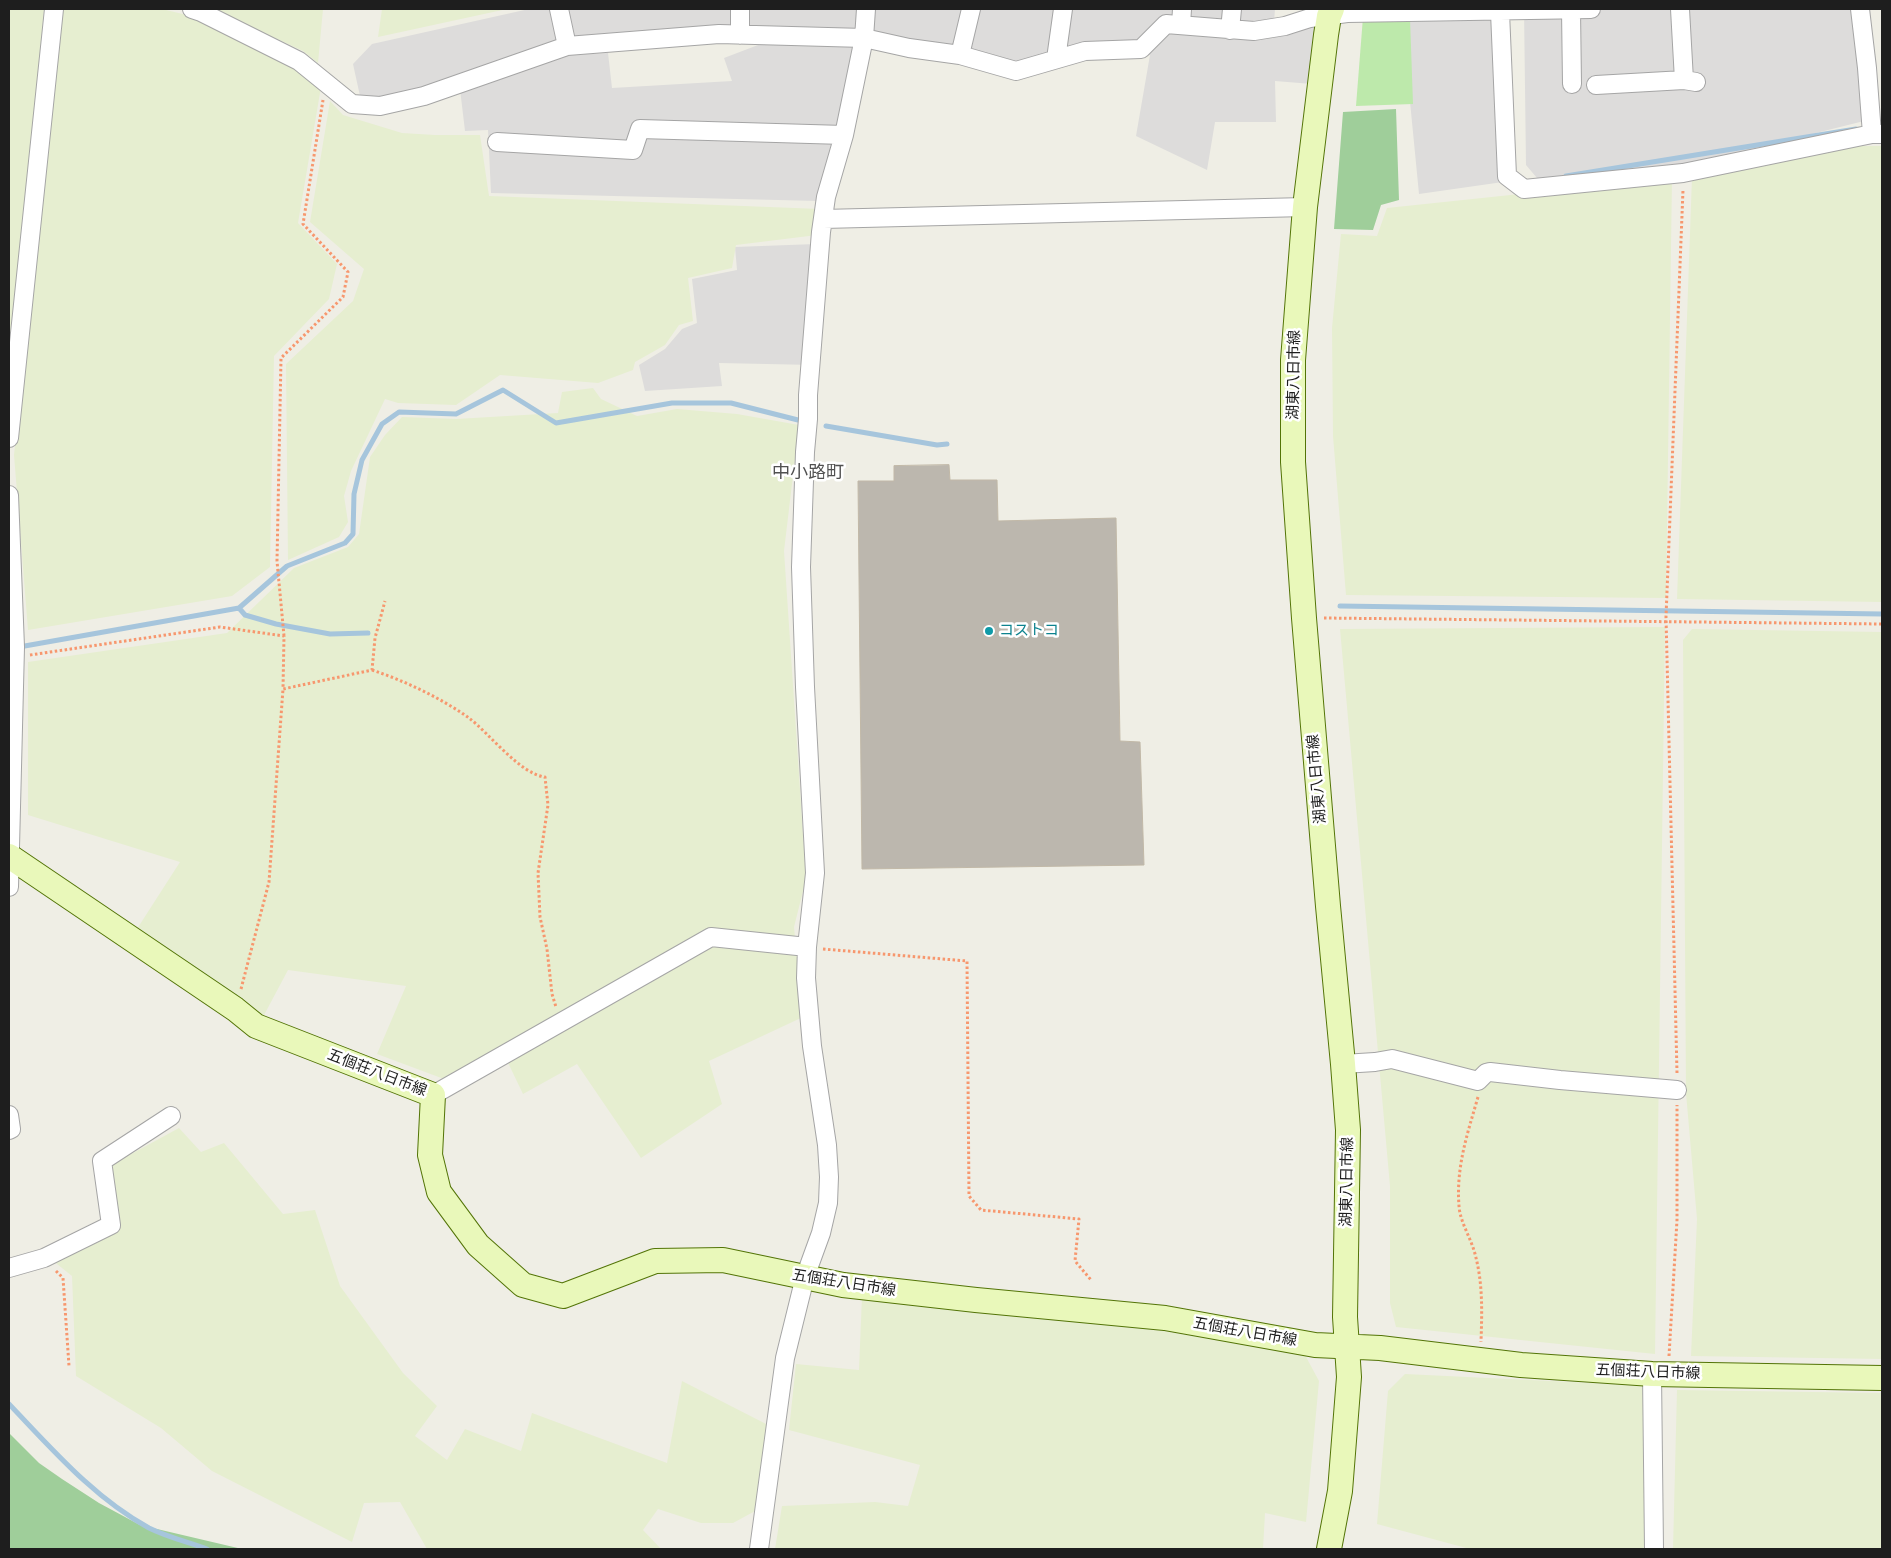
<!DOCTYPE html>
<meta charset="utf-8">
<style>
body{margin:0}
#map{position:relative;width:1891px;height:1558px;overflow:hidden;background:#efeee5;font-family:Montserrat,sans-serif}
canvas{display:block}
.frame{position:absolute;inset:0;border:10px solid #1e1e1e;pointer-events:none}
</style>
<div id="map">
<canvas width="1891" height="1558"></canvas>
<div class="frame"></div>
</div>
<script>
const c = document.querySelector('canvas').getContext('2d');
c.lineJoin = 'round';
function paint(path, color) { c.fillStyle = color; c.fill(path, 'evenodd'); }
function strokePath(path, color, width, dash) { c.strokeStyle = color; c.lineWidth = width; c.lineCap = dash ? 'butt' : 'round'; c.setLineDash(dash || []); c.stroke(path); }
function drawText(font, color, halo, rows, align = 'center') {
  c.font = font + ' Montserrat,"Noto Sans JP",sans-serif'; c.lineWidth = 5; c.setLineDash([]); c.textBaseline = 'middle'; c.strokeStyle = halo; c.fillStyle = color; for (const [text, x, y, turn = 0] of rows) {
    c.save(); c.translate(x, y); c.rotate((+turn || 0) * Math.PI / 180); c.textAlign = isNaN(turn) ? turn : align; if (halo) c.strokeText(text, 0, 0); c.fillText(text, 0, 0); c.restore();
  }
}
paint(new Path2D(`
 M529,9H551L558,44L380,100L360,96L353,64L372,44Z
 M567,9H860L858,30L572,38Z
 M872,9H1275L1274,22L1315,12L1312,84L1275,81L1276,122H1215L1207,170L1136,136L1150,55L1100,56L1031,72L871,30Z
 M1401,9H1506L1503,182L1419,194Z
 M1524,9H1852L1864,121L1684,166L1537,178L1526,165Z
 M766,42L857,44L819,201L491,193L488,130L465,131L460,89L566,55L608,53L612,88L732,81L724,58Z
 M816,244L814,365L719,363L722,386L645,391L639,365L665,349L682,329L697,323L692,279L737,270L735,247Z`), '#dddcdb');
paint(new Path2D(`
 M9,9H44L9,407Z
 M62,9H162L203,19L292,62L321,87L298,223L337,264L329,299L274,356L270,567L232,596L28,630L14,455Z
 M212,9H323L318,63L303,51Z
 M382,9H507L378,37Z
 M330,101L343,115L402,133L435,135H480L489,196L820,209L817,235L736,245L732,268L688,278L693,321L679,325L665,345L635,362L633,370L598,383L500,375L456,405L398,403L385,399L351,471L344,496L348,522L339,537L288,560L286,364L353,301L364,269L310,222Z
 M1859,146H1882V602L1677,599L1692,177Z
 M1672,178L1666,598L1346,595L1333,436L1332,328L1341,234L1377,236L1387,208Z
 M593,388L601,399L637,416L677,409L737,414L799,425L784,551L806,879L794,927L803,1017L709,1061L722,1104L641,1158L577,1064L523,1094L500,1046L444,1079L377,1054L406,986L288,970L263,1017L135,932L180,862L28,815V662L227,633L294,568L348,547L359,534L370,457L385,435L402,417L456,419L558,413L562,392Z
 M1665,627L1655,1354L1396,1327L1390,1303V1186L1340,629Z
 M1692,629L1882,632V1359L1691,1356L1697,1219L1686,1093L1683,640Z
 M179,1128L201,1152L224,1143L283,1214L315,1210L340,1286L403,1373L437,1406L415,1436L447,1460L465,1429L521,1451L532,1413L667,1463L682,1381L770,1426L757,1510L733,1523H701L658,1509L643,1530L661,1549H427L400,1502L364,1503L352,1542L212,1471L161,1428L76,1376L72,1276L52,1260L118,1227L111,1165Z
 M862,1296L1071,1315L1305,1355L1319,1381L1306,1522L1265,1513L1263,1549H775L782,1506L875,1502L908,1506L920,1465L789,1430L796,1364L859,1370Z
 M1405,1374L1655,1386L1650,1549H1470L1377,1524L1388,1391Z
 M1677,1390L1882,1393V1549H1673Z`), '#e6eed0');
paint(new Path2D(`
 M1363,17L1410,18L1413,104L1356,106Z`), '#bde9ab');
paint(new Path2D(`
 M1396,109L1399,200L1381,205L1373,230L1334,229L1343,112Z
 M9,1433L39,1463L62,1479L99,1503L140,1525L242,1549H9Z`), '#9fce9a');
strokePath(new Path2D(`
 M1566,176L1856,129
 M826,426L937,445L947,444
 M1340,606L1882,614
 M239,608L245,615L276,624L330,634L368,633
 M19,647L239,608L287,566L345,543L353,534L354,494L362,460L382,424L399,412L456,414L503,390L556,423L672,403H731L798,420
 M9,1404C52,1449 94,1498 149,1528C167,1537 188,1542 207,1549`), '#a6c5dc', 5);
const building = new Path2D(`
 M949,465L950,480H997L998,521L1116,518L1120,741L1140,742L1144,865L862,869L858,481H894V466Z`);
paint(building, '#bcb7ae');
strokePath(building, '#c1b8a7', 1);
const minor = new Path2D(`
 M192,9L201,12L299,61L352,104L380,106L424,96L567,46L719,34L864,38L909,48L960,55L1016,71L1085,51L1141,49L1166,24L1254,31L1285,26L1310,18L1347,13L1591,9
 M559,9L567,46
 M740,9V35
 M1680,9L1684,80
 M1860,9L1867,68L1872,134
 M1571,10L1572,84
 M1500,12L1507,176L1524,189L1683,173L1872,134H1882
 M1181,25L1182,9
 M1230,30L1232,9
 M960,55L971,9
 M1056,59L1063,9
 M1596,85L1684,80L1696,82
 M497,142L633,150L640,129L844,135
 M823,219L1305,207
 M9,438L54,9
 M9,495L15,647L9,887
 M1343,1064L1375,1062L1392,1059L1478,1081L1486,1073L1490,1072L1560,1080L1677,1090
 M433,1095L711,937L807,947
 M9,1115L11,1129L9,1130
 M9,1268L44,1258L111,1225L102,1161L171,1116
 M1652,1374L1654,1549
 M759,1549L785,1358L805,1277L821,1233L828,1203L829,1177L827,1145L812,1046L806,978L807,947L815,873L805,687L801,567L805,452L808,419V395L821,232L826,197L844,135L864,38L866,9`);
const secondary = new Path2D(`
 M9,856L235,1009L256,1026L433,1095L430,1155L439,1192L478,1245L523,1285L563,1296L655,1261L723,1260L843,1285L976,1300L1165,1318L1315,1345L1380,1348L1521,1365L1652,1374L1882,1378
 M1329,1549L1340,1491L1349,1377L1345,1317L1348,1130L1343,1064L1328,906L1304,618L1293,462V360L1305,207L1326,35L1329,16L1332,9`);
strokePath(minor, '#a5a5a5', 20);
strokePath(secondary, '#537407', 26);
strokePath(new Path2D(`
 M1324,618L1882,624
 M284,636L277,561L281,358L343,297L348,272L303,224L323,100
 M30,655L220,627L284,636L283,689L372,670L375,638L385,601
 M372,670C405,681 441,698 469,718C490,734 520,774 545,777L548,805L538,873L540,917L547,949L552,994L556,1007
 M823,949L967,961L969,1196L981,1210L1079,1219L1075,1261L1091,1280
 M241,989L269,882L283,689
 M1677,1073L1666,617L1683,190
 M1478,1097C1467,1135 1456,1167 1459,1206C1460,1222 1471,1238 1475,1254C1483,1283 1482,1312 1481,1342
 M56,1271L63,1278L69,1366
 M1669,1356L1677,1220V1105`), '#f7976e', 3, [2.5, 2.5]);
strokePath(minor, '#fff', 18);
strokePath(secondary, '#e9f8ba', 24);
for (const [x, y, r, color] of [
 [989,631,5,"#0f9aa8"]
]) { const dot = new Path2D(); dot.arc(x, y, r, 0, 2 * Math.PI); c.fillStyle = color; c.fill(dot); strokePath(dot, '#fff', 2); }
drawText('15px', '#1e1e1e', '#fff', [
 ["湖東八日市線",1294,375,-89],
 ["湖東八日市線",1317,779,-95],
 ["五個荘八日市線",377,1073,21],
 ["湖東八日市線",1347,1182,-89],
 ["五個荘八日市線",844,1283,9],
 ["五個荘八日市線",1245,1332,10],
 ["五個荘八日市線",1648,1372,2]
]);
drawText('15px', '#0d838f', '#fff', [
 ["コストコ",999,631]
], 'left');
drawText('18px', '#515151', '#fff', [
 ["中小路町",808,473]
]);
</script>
